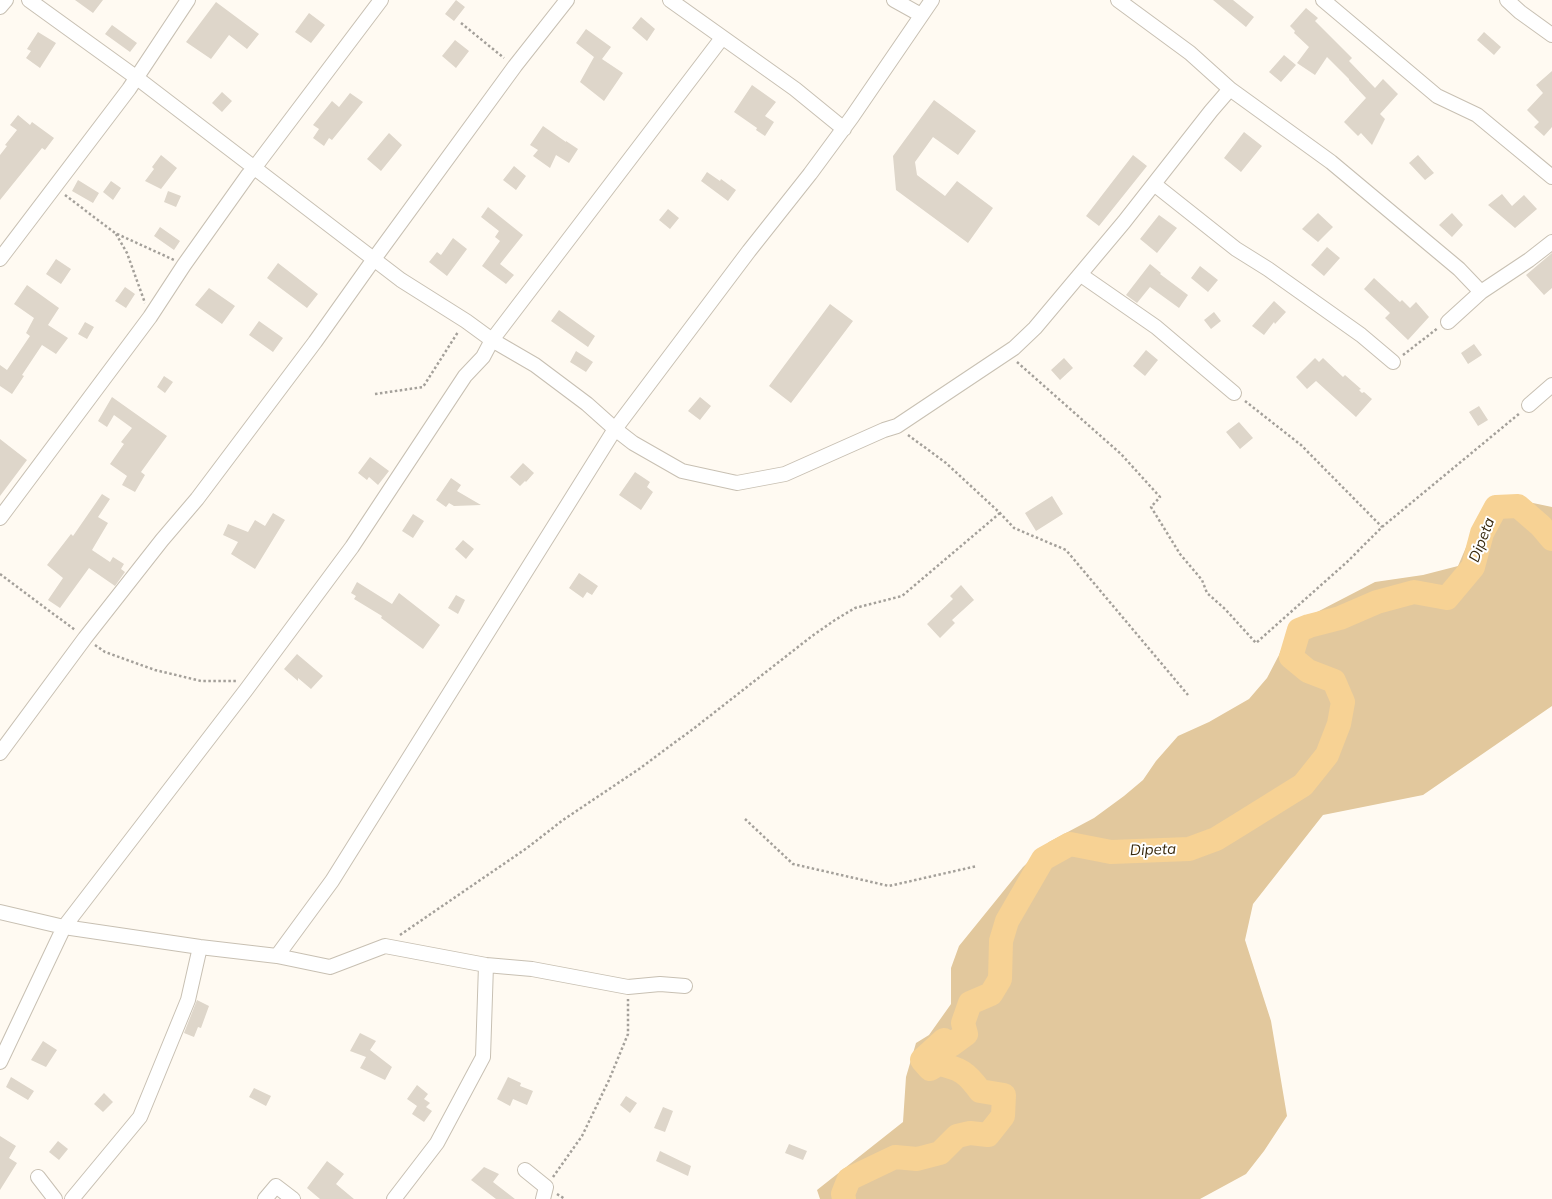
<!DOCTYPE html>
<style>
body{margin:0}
canvas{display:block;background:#fffaf2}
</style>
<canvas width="1552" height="1199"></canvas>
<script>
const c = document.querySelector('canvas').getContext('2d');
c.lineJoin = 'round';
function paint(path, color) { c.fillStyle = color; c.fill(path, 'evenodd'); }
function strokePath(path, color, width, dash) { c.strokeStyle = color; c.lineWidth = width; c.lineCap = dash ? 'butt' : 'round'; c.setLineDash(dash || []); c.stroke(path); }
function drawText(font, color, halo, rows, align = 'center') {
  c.font = font + ' Mulish,sans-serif'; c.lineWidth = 4; c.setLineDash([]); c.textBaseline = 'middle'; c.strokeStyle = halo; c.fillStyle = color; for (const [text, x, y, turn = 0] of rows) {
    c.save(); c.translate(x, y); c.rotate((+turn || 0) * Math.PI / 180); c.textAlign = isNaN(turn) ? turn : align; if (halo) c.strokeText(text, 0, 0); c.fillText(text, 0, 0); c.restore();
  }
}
paint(new Path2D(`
 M1495,495L1552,507V706L1423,795L1323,815L1253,904L1245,940L1271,1021L1287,1116L1264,1151L1246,1174L1200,1199H820L817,1190L903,1122L906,1077L916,1043L929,1035L951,1004V968L959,946L1023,867L1049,842L1094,818L1124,796L1143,780L1156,761L1178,736L1209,722L1249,699L1267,678L1279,655L1292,625L1375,582L1423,575L1458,566L1482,510Z`), '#e2c89d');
strokePath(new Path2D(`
 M844,1199L843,1194L849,1179L895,1157L917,1159L940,1153L957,1136L970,1133L988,1135L1003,1116L1004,1095L980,1091C967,1073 960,1068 938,1064L930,1069L922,1060L944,1040L951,1045L966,1034L963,1023L970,1003L991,994L1000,979L1001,941L1007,921L1043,859L1070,844L1111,852L1189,849L1216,839L1242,823L1303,785L1327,755L1339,724L1343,702L1334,681L1308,671L1291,657L1299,630L1309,626L1340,618L1377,602L1414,592L1447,598L1473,567L1482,533L1496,507L1518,506L1541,526L1552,539`), '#f7d294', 24);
paint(new Path2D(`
 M75,0H103L93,13Z
 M456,0L465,7L454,21L445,14Z
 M1213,0H1233L1254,17L1246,27Z
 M216,2L259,34L247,49L229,35L211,59L186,42Z
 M1306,8L1318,18L1315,21L1352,58L1349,61L1375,88L1383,79L1398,94L1380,114L1385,119L1372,145L1361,133L1358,136L1344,122L1366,98L1349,80V79L1327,57L1315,75L1297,63L1309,47L1294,33L1295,31L1290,26Z
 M309,13L325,25L311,43L295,32Z
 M641,17L655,29L647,41L632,28Z
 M112,25L137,43L130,52L105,34Z
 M586,29L611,47L602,59L623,73L604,101L580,82L594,57L576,43Z
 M38,32L56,43L40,68L26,58L31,51L27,49Z
 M1484,32L1501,47L1494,55L1477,40Z
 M455,40L469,51L456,68L442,56Z
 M1284,55L1296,65L1281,82L1269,72Z
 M1552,71V127L1544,136L1534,127L1539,122L1527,110L1543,93L1536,85Z
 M752,85L776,102L765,116L774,122L765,136L756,130L757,128L734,112Z
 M222,92L232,101L222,112L212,103Z
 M350,93L363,102L332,140L329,138L324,146L313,138L319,129L313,125L332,101L339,107Z
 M934,100L976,131L958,155L933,137L915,162L917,175L945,196L957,181L993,208L968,243L896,190L893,156Z
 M18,115L30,125L32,122L54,138L45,150L42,148L0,200V155L7,146L5,145L17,130L10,125Z
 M543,126L566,142V141L578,149L569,163L556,155L550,168L533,156L538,150L530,145Z
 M1244,132L1262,146L1241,172L1224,158Z
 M389,133L402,145L381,171L367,159Z
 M161,155L177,168L161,189L145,181L154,169L152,167Z
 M1133,155L1147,166L1099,226L1086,216Z
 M1418,155L1434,173L1425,180L1409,163Z
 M514,166L526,176L516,190L503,180Z
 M707,172L720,181L721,179L736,190L728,201L701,181Z
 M78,180L99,193L93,203L72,191Z
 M111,181L121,188L113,200L103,192Z
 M168,191L181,196L176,207L164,202Z
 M1502,194L1512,206L1524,195L1537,209L1515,228L1488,205Z
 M488,207L523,235L500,264L514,275L506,284L482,266L500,241L495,237L499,231L481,217Z
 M668,209L679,218L670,229L659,220Z
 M1318,213L1333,227L1318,242L1302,229Z
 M1452,213L1463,225L1452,237L1439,225Z
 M1159,215L1177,228L1157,253L1140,239Z
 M160,227L180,241L174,250L154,236Z
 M453,238L467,249L447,276L429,262L437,252L441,255Z
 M1327,247L1340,258L1324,276L1311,265Z
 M1552,253V288L1544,295L1526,275Z
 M56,259L71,269L61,284L46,274Z
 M278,263L318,294L307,308L267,278Z
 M1150,264L1161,273L1160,274L1188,295L1179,308L1150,287L1137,303L1126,295Z
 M1200,266L1218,280L1208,292L1191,278Z
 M1374,278L1400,302L1402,300L1410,308L1416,302L1429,317L1408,340L1385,318L1390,313L1364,289Z
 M27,285L59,308L48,325L68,338L56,354L42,345L22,375L24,376L12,394L0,386V365L7,370L30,336L26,333L34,318L14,304Z
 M125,287L135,294L126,308L115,301Z
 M209,288L235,306L222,324L195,305Z
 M1274,301L1286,312L1275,324L1274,322L1264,335L1252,326Z
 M830,304L853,321L791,403L769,386Z
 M559,310L595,336L588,347L551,321Z
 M1214,312L1221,321L1211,329L1204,320Z
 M259,321L283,338L273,352L249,335Z
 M85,322L94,327L87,339L78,334Z
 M1474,344L1482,355L1468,364L1461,353Z
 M1146,350L1158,360L1145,376L1133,366Z
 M576,351L593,362L586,372L570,362Z
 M1064,358L1073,368L1060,380L1051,370Z
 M1315,358L1319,362L1323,358L1343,377L1345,375L1361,389L1359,390L1362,393L1364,392L1372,399L1356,417L1316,381L1307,389L1296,377Z
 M164,376L173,382L165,393L157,387Z
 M112,397L167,436L141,472L145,475L135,492L122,485L127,476L110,464L124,444L121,442L132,428L114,415L107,427L98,421Z
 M700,397L711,406L700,420L688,411Z
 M1479,406L1488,420L1478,426L1469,412Z
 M1239,422L1253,438L1240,449L1226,432Z
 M0,439L27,460L0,496Z
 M370,457L389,471L378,485L369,477L367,480L358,473Z
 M523,463L534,473L526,482L525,481L520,486L510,477Z
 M635,472L650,482L647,487L653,492L641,510L619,495Z
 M451,478L461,485L457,491L481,505L454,506L449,503L446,507L436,500Z
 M102,494L110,499L98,517L108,523L92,550L110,562L113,557L124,564L121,569L125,572L115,586L89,568L60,608L48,600L63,578L47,565L71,534L73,536Z
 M1052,496L1063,514L1036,531L1025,513Z
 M273,513L285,520L255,569L231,554L238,542L223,535L228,524L248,532L255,520L265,526Z
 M413,514L424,521L413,538L402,531Z
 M463,540L474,549L466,559L455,549Z
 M579,573L598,586L592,595L587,592L583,598L569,588Z
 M357,582L392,604L399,593L440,625L423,649L381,618L382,616L354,599L356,596L351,593Z
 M961,585L974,600L952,620L955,623L940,638L927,624L953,599L950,596Z
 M456,595L465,600L458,614L448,608Z
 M297,654L323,676L311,689L298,678V681L284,669Z
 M197,1000L209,1006L201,1028L198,1027L194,1037L184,1033Z
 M360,1033L376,1041L370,1050L392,1067L385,1080L360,1068L366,1057L350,1051Z
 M43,1041L57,1050L46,1067L31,1060Z
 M11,1077L34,1091L28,1100L6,1087Z
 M508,1077L521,1083L520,1086L533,1091L527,1105L513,1099L510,1106L497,1099Z
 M417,1085L428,1094L424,1099L430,1103L426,1107L432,1111L424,1122L412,1114L417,1106L407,1099Z
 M254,1088L271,1096L266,1106L249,1097Z
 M104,1093L113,1102L103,1112L94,1104Z
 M626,1096L637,1103L630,1113L620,1105Z
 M663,1107L673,1111L665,1132L654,1128Z
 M0,1136L16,1146L9,1158L17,1163L0,1190Z
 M58,1141L68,1149L59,1160L49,1152Z
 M789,1144L807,1151L803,1160L785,1153Z
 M660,1151L691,1166L688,1176L656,1161Z
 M327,1161L344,1174L336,1184L354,1199H320L307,1188Z
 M484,1167L499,1174L493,1182L515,1199H496L471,1180Z`), '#ded6ca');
const minor = new Path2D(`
 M670,0L795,89L844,129
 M894,0L921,15
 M1118,0L1190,53L1230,89L1331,162L1459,269L1481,292
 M1323,0L1437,96L1477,115L1552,177
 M1507,0L1520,12L1552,35
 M0,7L6,0
 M722,38L492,340L535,365L587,404L615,429L749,251L810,174L852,117L932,0
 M1154,184L1236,249L1268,269L1361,335L1393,362
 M0,259L129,89L188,0
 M1081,275L1156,327L1234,393
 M1448,322L1481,292L1529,260L1552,242
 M1529,405L1552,385
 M0,518L150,317L184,265L248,175L255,167L381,0
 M0,753L85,638L162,540L197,499L315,342L374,259L515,66L567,0
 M0,912L64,927L200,947L277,956L330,967L385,946L486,965L532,969L628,987L660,984L685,986
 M277,956L332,881L615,429L633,443L682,471L737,483L785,474L884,430L897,426L1014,348L1035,328L1124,222L1211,111L1230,89
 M0,1062L64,927L246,690L352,547L465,376L483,357L492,340L466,321L401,280L137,78L29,0
 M525,1170L546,1187L543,1199
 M38,1177L55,1199
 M72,1199L140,1117L188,1000L200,947
 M265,1199L276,1186L293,1199
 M394,1199L437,1143L483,1057L486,965`);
strokePath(minor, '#c8c0b3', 16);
strokePath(new Path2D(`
 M461,23L504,58
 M65,195L115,233L174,260
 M116,234L127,253L145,303
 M1403,355L1438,328
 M1017,362L1121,454L1160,497L1151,507L1180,554L1202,580L1207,593L1225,609L1256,643L1347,562L1382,527L1520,413
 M375,394L423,387L458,332
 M1245,401L1301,445L1382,527
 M908,435L946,463L1000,513L1014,528L1066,550L1188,695
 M0,574L75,630
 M95,645L105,652L155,670L201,681H236
 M745,819L793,864L889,886L977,866
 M400,935L527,848L563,820L639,769L697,726L812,636L835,620L855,608L902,596L1000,513
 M553,1177L582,1136L609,1080L628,1034V999
 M557,1194L565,1199`), '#a4a09a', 2.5, [2.5, 2.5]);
strokePath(minor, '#fff', 14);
drawText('italic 15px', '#37280c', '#fff', [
 ["Dipeta",1482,540,-69],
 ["Dipeta",1153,850,-2]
]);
</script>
